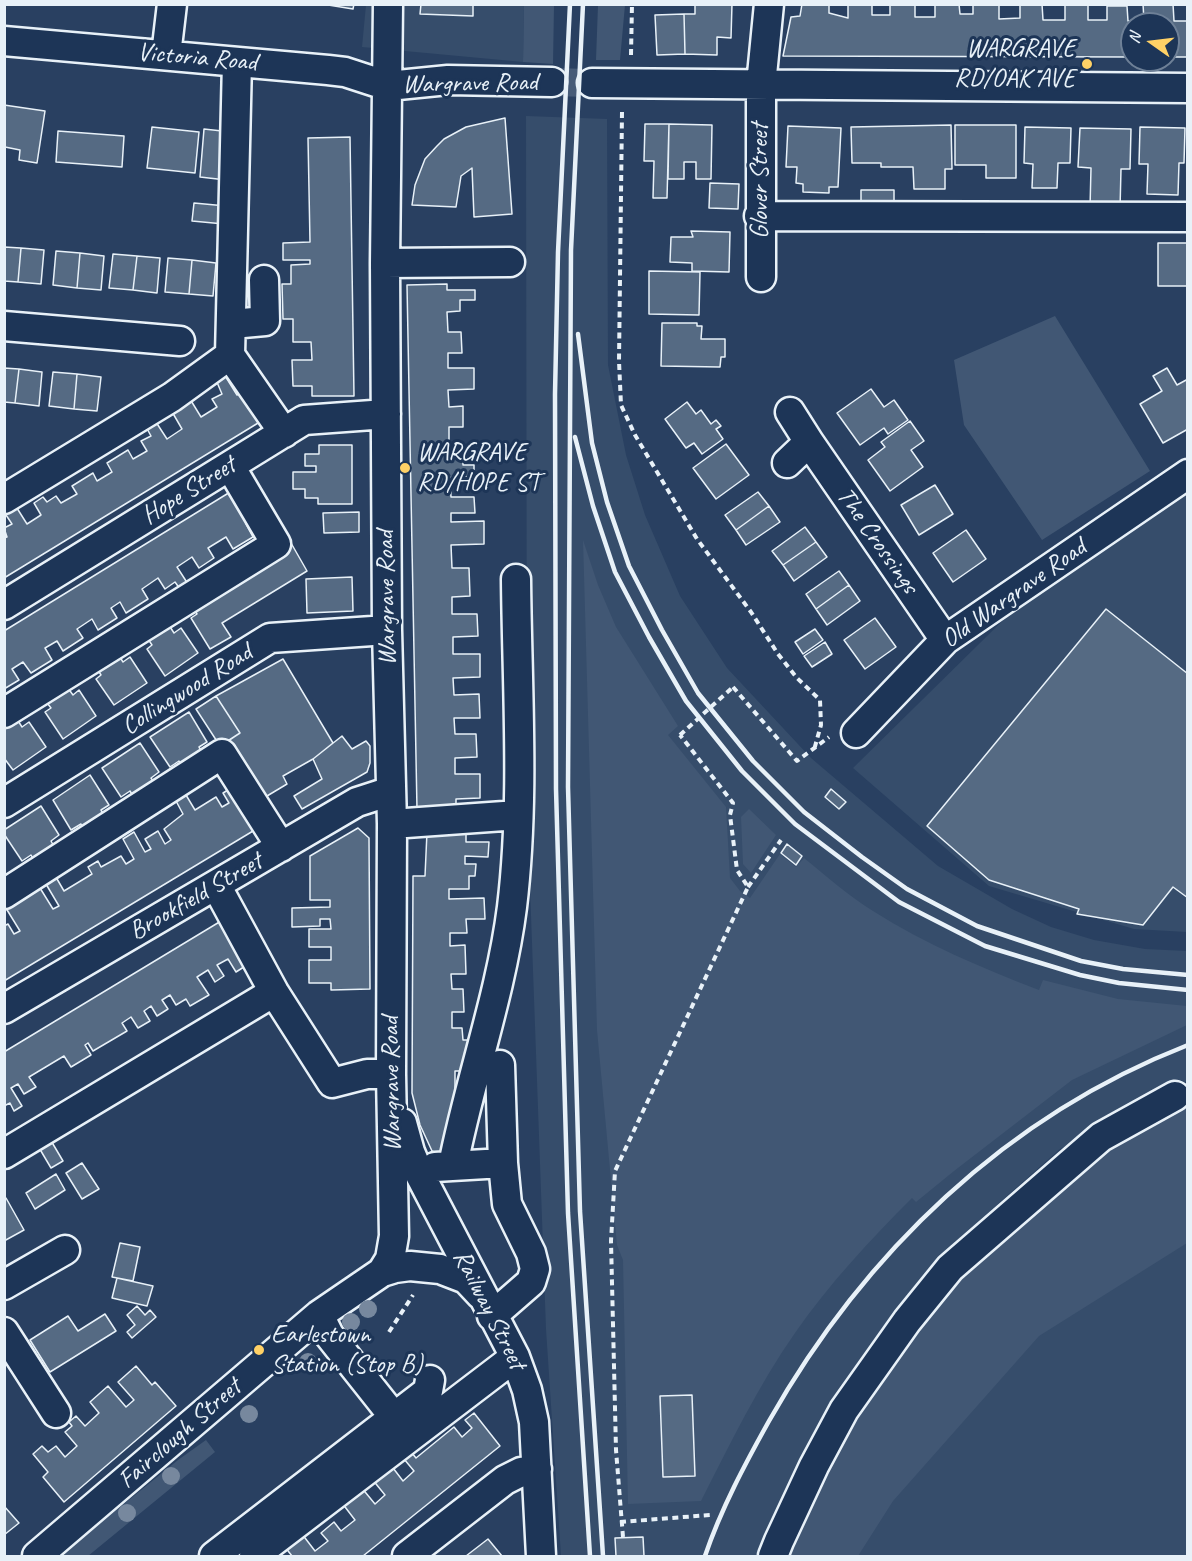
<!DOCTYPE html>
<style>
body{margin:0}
#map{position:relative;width:1192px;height:1561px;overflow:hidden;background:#294061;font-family:Caveat,sans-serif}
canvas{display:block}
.frame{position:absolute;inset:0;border:6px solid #e8f1f8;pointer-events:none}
.north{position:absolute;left:1120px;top:12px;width:60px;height:60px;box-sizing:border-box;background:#1d3557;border:2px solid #6e8097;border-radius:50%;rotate:284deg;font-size:16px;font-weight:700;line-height:24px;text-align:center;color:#e8f1f8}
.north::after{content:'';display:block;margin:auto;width:21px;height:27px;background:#ffd166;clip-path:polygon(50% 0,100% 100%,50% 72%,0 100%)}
</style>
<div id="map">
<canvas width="1192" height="1561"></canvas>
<div class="frame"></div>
<div class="north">N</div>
</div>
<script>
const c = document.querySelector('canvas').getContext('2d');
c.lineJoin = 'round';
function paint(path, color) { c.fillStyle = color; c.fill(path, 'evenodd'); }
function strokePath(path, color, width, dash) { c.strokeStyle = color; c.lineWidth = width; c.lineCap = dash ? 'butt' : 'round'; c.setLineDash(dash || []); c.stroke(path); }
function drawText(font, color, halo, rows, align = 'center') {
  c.font = font + ' Caveat,sans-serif'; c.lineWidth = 6; c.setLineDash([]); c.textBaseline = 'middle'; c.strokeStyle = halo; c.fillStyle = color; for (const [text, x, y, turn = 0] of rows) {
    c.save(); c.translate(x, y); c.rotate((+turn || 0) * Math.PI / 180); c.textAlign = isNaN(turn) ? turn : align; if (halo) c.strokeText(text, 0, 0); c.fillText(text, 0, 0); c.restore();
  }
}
paint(new Path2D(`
 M366,5H524L523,62L362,47Z
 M526,116L607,119L608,365L626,455L645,515L680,596L727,668L811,758L938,866L1012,909L1051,927L1094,940L1145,949L1187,951V1081L1060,1149L954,1243L857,1372L1187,1089V1556H561L546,1329L527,805Z
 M1187,492V932L1134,929L989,886L853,768L1044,580Z`), '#364d6b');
paint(new Path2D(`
 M524,5H554L553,64L523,62Z
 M598,5H625L620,60H596Z
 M1055,316L1150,471L1042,540L964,425L954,360Z
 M583,540L598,585L616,627L678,726L668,735L726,807L730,878L740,891L750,898L780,854L796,867L804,858C826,876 849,896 873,911C925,944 982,968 1039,990L1043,980L1118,999L1187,1006V1025L1072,1080L954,1171L916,1202L912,1198C870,1240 829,1284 795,1333C758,1386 730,1444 701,1501L628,1504L623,1260L617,1245L597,1030Z
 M749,809L776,835L751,873L743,864L741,817Z
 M1187,1089V1243L1039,1336L893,1501L858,1556H781L862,1375L1067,1152Z
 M206,1440L215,1452L88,1556H60L178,1460Z`), '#415774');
const building = new Path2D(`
 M322,4H354L353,9Z
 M421,4H473V16L420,14Z
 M695,4H732L731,38L717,37V55L685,54L684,14H695Z
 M802,4H829V13L848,18V4H872V15H890V4H915V17H935V4H959L960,14H973V4H999V19L1020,18V4H1042L1043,20H1065V5H1088V20H1107V6H1127L1128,21H1144L1143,4H1173L1174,21H1188V57H1168V24H1132V57L783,56L791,17L800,16Z
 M684,14L685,54L657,55L655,15Z
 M4,105L45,111L37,163L19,160L20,150L5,147L4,149Z
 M505,118L512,214L474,217L472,168L461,176L456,207L412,205L415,185L425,159L437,146L444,139L466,127Z
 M645,124H669L667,198H653L654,161H644Z
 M669,124L712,125L711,179H696V162H684V179H668Z
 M951,125L952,169H945V189H914L913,167H881V163H852L851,127Z
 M955,125H1016V178H986V165H955Z
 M788,126L841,128L838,187H829V193L803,192V184L796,183L797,167H786Z
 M152,127L199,132L195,173L147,168Z
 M1025,127L1071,128L1070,163H1058L1057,188H1032L1033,164L1024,163Z
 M1140,127L1185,128L1184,163H1179L1178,195L1147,194L1148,164H1139Z
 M1080,128L1131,129L1130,169H1121L1120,209L1090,208L1091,168L1078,167Z
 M204,129L231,132L226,180L200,177Z
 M58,131L124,136L122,167L56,162Z
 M350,137L354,396H312V386H293L292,360H312L311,342H293V319H283L282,284H291V265L310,264V260H283V243L310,242L308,138Z
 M710,183L739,184L738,209L709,208Z
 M861,190H894V208H861Z
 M194,203L226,206L224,224L192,221Z
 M691,231L730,232L729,272L692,271V263L670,262L671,237H693Z
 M1158,243H1188V286H1158Z
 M4,247L21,248L18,282L4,281Z
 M21,248L44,250L41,284L18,282Z
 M56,251L80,253L77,288L53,285Z
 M80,253L104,256L101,290L77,288Z
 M113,254L137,256L133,290L109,288Z
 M137,256L160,258L157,293L133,290Z
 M168,258L192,260L189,294L165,292Z
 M192,260L216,263L213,296L189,294Z
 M649,271L700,272L699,315L649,314Z
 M447,284V290H475V300H460V311L447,312L448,332H461L462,353H448V368H474V389L448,390L449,407L463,406V427H449V443H463V465H474V477H450L451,497H474L475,513H451V522L484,521V544L451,545L452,568H469L470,596L452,597V614H477L478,636L453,637V654H480V677L453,678L454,695L479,694L480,718H454L455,734H476L477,757L455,758V774H480V798L456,799V808L417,809L407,285Z
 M662,323H697V326H702L701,339H725V357H721L720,367L661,366Z
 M4,368L19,369L15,403L4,402Z
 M1167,368L1177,385L1188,379V429L1163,443L1140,404L1162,391L1153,376Z
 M19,369L42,372L39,406L15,403Z
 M53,372L77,374L74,409L49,406Z
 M77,374L101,377L97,411L74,409Z
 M224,374L237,395L245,390L263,420L4,578V538L7,537L4,528L12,524L4,512L15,505L27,524L41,515L34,503L43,497L47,502L56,496L61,503L77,494L72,486L93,473L97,481L112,472L107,463L128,450L133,459L147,451L141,441L151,436L145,425L154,419L167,439L182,429L171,410L190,399L201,417L217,407L212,399L222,394L216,380Z
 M871,389L884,407L894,400L908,420L888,434L884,428L860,445L837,413Z
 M687,402L696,414L701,410L711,424L716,420L721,426L716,429L723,439L702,454L694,443L686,448L665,419Z
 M910,421L924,441L911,450L923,467L890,491L868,460L885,447L881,442Z
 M726,444L749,475L716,499L693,468Z
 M319,445H352V504H318V498H305V489H293V472H316V466H305V454H319Z
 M935,485L953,514L919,535L901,505Z
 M235,489L254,519L246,524L253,537L233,549L226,537L208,548L214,558L199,568L192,557L177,567L188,584L180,589L175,582L165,589L158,578L142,589L148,599L126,613L120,602L111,608L117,618L98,630L92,619L77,629L83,638L63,651L57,641L45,648L52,660L31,673L23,662L12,669L19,680L4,689V631Z
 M758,492L769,506L736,530L725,515Z
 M769,506L780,522L746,545L736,530Z
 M359,512V532L324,533L323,513Z
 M805,527L816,542L783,565L772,551Z
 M966,530L986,559L953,582L933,553Z
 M816,542L827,557L794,581L783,565Z
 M291,543L307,571L222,623L231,637L210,649L191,618L197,614L191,604Z
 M839,571L849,585L816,609L806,594Z
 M352,577L353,611L307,613L306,579Z
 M849,585L860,601L827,625L816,609Z
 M1106,609L1188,674V898L1173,887L1143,925L1077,914L1079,909L989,880L927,826Z
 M875,618L896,647L865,669L844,640Z
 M167,622L174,633L181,628L198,653L165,676L147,649L152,645L146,636Z
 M815,629L823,640L803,654L795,642Z
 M825,642L832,654L812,667L804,656Z
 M116,651L123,662L130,657L147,683L114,705L96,679L101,675L95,665Z
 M283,659L333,743L313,759L283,776L287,784L262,799L227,742L240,733L216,696Z
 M65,684L73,695L79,690L96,716L63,739L45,712L51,708L44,699Z
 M216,696L240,733L220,746L196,709Z
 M189,712L207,742L199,747L205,757L184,770L179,761L170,767L150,737Z
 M15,716L22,727L29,722L46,747L13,770L4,758V723Z
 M342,736L352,749L366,741L370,746V763L367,772L302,809L294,796L322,779L313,759Z
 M140,743L159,772L151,778L157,787L136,801L130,791L121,797L102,768Z
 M90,775L109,805L101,810L107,820L86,833L81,824L71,830L53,800Z
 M233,787L258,828L4,981V926L8,924L14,934L20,931L4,905L40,888L53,909L59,906L43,879L53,872L64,891L92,874L88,867L98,861L101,867L121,856L126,864L134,859L123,839L134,832L145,852L151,849L145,839L158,831L165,844L171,840L164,829L183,814L176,801L186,795L195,810L216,797L222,807L229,803L223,793Z
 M831,789L846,802L839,809L825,797Z
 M41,806L59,835L51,841L56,850L36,864L31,855L22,861L4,834V830Z
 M358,828L369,838L370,989L331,990V983H309V960H331V947H309V929H331L330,919H320V926L292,927V908L330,907V900H310V856Z
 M427,832H466V842H489L488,857L465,856V864H476L475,876H469V889H449V899L484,898L485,919H466L467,933H450V946L465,945L466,974H451L452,989H463L464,1012H452V1028H462L463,1040H468L469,1060L465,1071H455V1088L463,1093L446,1157L432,1151L420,1125L412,1093L413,876H425Z
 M787,844L802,856L796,865L781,853Z
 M221,921L247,965L236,972L228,959L217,965L224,976L215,982L208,970L197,977L209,995L190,1006L186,999L176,1005L170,995L162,1000L168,1009L157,1016L151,1006L144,1011L150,1021L138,1028L131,1017L122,1023L127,1031L93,1051L88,1043L85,1045L91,1055L71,1067L64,1056L29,1077L36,1087L24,1094L18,1084L11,1088L22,1106L14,1111L10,1103L4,1106V1052Z
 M50,1139L63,1161L51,1168L38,1146Z
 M82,1163L99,1189L82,1199L66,1173Z
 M56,1174L65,1190L35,1209L26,1193Z
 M6,1198L24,1230L4,1241V1199Z
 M120,1243L140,1247L133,1281L112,1277Z
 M117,1278L153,1286L147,1306L112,1298Z
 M137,1306L145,1315L150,1310L156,1317L132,1338L127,1332L135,1325L127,1315Z
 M105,1314L116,1331L50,1372L30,1340L68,1316L78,1331Z
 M136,1366L152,1385L155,1382L176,1406L64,1502L43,1477L48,1472L33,1454L42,1446L48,1452L56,1446L65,1457L77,1446L65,1432L72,1426L69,1422L76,1416L85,1426L99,1413L90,1402L108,1386L126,1407L134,1400L118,1382Z
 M692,1395L695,1476L663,1477L660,1396Z
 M474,1413L500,1446L363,1556H292L285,1547L302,1534L315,1551L328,1541L321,1533L334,1522L341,1531L355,1520L342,1503L361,1487L375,1504L385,1495L372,1479L390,1464L403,1481L414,1471L404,1459L412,1453L416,1458L454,1427L462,1437L472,1428L465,1420Z
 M4,1506L19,1523L4,1535Z
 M643,1537L644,1556H616L615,1538Z
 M488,1539L502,1556H466Z`);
paint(building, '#556a83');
strokePath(building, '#e8f1f8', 1.5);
strokePath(new Path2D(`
 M552,82L592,83`), '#465b78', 28, [28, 14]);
const minor = new Path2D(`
 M4,41L328,70L345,72L388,86L448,80L552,82
 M166,55L172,4
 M592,83L1188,88
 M759,216L1188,217
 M385,263L510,262
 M761,277V85L769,4
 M232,324L265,321L264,280
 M4,326L180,341
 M230,355L284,433
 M790,412L809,442
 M787,463L809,442L945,640
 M4,499L172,397L230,355L237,62
 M4,605L304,420L386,414
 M4,713L276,544L230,466
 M856,733L945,640L1188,474
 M4,803L270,638L387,630
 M392,824L518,815
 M216,885L274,992L332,1083L367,1074H391
 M4,894L222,754L281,847
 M4,1009L357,802L391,791
 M500,1065L503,1163
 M402,1123L410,1152L418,1171L515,1357L527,1390L534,1422L541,1556
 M4,1154L274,992
 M453,1165C470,1079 501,994 512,907C525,799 517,688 516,579
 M435,1167L503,1163L507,1204L531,1253L535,1269L531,1282L492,1316
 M382,1272L390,1259L394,1236L391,1074L392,824L387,630L385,263L388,4
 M4,1285L65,1250
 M319,1315L329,1335L394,1417
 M4,1332L56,1413
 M37,1556L319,1315L382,1272L395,1268L410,1266L440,1269L466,1279L481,1295
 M214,1556L428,1391L430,1380
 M254,1556L515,1357
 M407,1556L505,1480L521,1472L537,1469
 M773,1556L779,1541L814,1466L844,1410L907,1321L950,1268L1101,1137L1175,1096`);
strokePath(minor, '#e8f1f8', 33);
strokePath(new Path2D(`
 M631,55L632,4
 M622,112L619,361L621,405L635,435L697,539L751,612L778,654L797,678L820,700L821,725L814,750
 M733,687L797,761L829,737
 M748,887L781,840
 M389,1332L413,1295
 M620,1522L710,1515
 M623,1537L616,1450L611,1241L615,1171L748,887L737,870L730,815L733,803L680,735`), '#e8f1f8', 4, [6, 4.5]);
strokePath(minor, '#1d3557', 28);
strokePath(new Path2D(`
 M570,4L558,252L555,394L556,789L568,1213L590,1556
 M583,4L571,250L568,787L580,1211L603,1556
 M578,334L592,443L607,502L629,566L662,630L698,693L753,761L804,812L862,857L907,889L977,926L1081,961L1123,969L1188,975
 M575,437L593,506L615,572L649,637L686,701L742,771L795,824L899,902L985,946L1080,975L1119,983L1188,990
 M705,1556C721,1509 745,1464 769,1421C864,1253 1006,1116 1188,1045`), '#e8f1f8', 4.5);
strokePath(new Path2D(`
 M680,735L733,687`), '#e8f1f8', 4, [6, 4.5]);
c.fillStyle = '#77889e';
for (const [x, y] of [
 [368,1309],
 [351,1322],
 [308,1362],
 [249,1414],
 [171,1476],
 [127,1513]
]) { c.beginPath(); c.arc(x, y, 9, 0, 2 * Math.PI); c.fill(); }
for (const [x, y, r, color] of [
 [1087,64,6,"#ffd166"],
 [405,468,6,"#ffd166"],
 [259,1350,6,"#ffd166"]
]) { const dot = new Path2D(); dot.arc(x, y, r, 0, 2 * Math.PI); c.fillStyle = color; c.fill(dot); strokePath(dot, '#1d3557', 2); }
drawText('26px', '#e8f1f8', '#1d3557', [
 ["WARGRAVE",1075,49,"right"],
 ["RD/OAK AVE",1075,79,"right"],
 ["WARGRAVE",417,453],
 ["RD/HOPE ST",417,483],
 ["Earlestown",271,1335],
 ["Station (Stop B)",271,1365]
], 'left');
drawText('26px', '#e8f1f8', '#1d3557', [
 ["Victoria Road",197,58,5],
 ["Wargrave Road",470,84,-1],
 ["Glover Street",760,181,-90],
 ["Hope Street",189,491,-32],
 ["The Crossings",877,541,55],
 ["Old Wargrave Road",1014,594,-35],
 ["Wargrave Road",387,598,-91],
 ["Collingwood Road",187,690,-32],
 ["Brookfield Street",196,897,-30],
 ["Wargrave Road",392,1084,-91],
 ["Railway Street",489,1310,63],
 ["Fairclough Street",180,1434,-41]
]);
</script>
